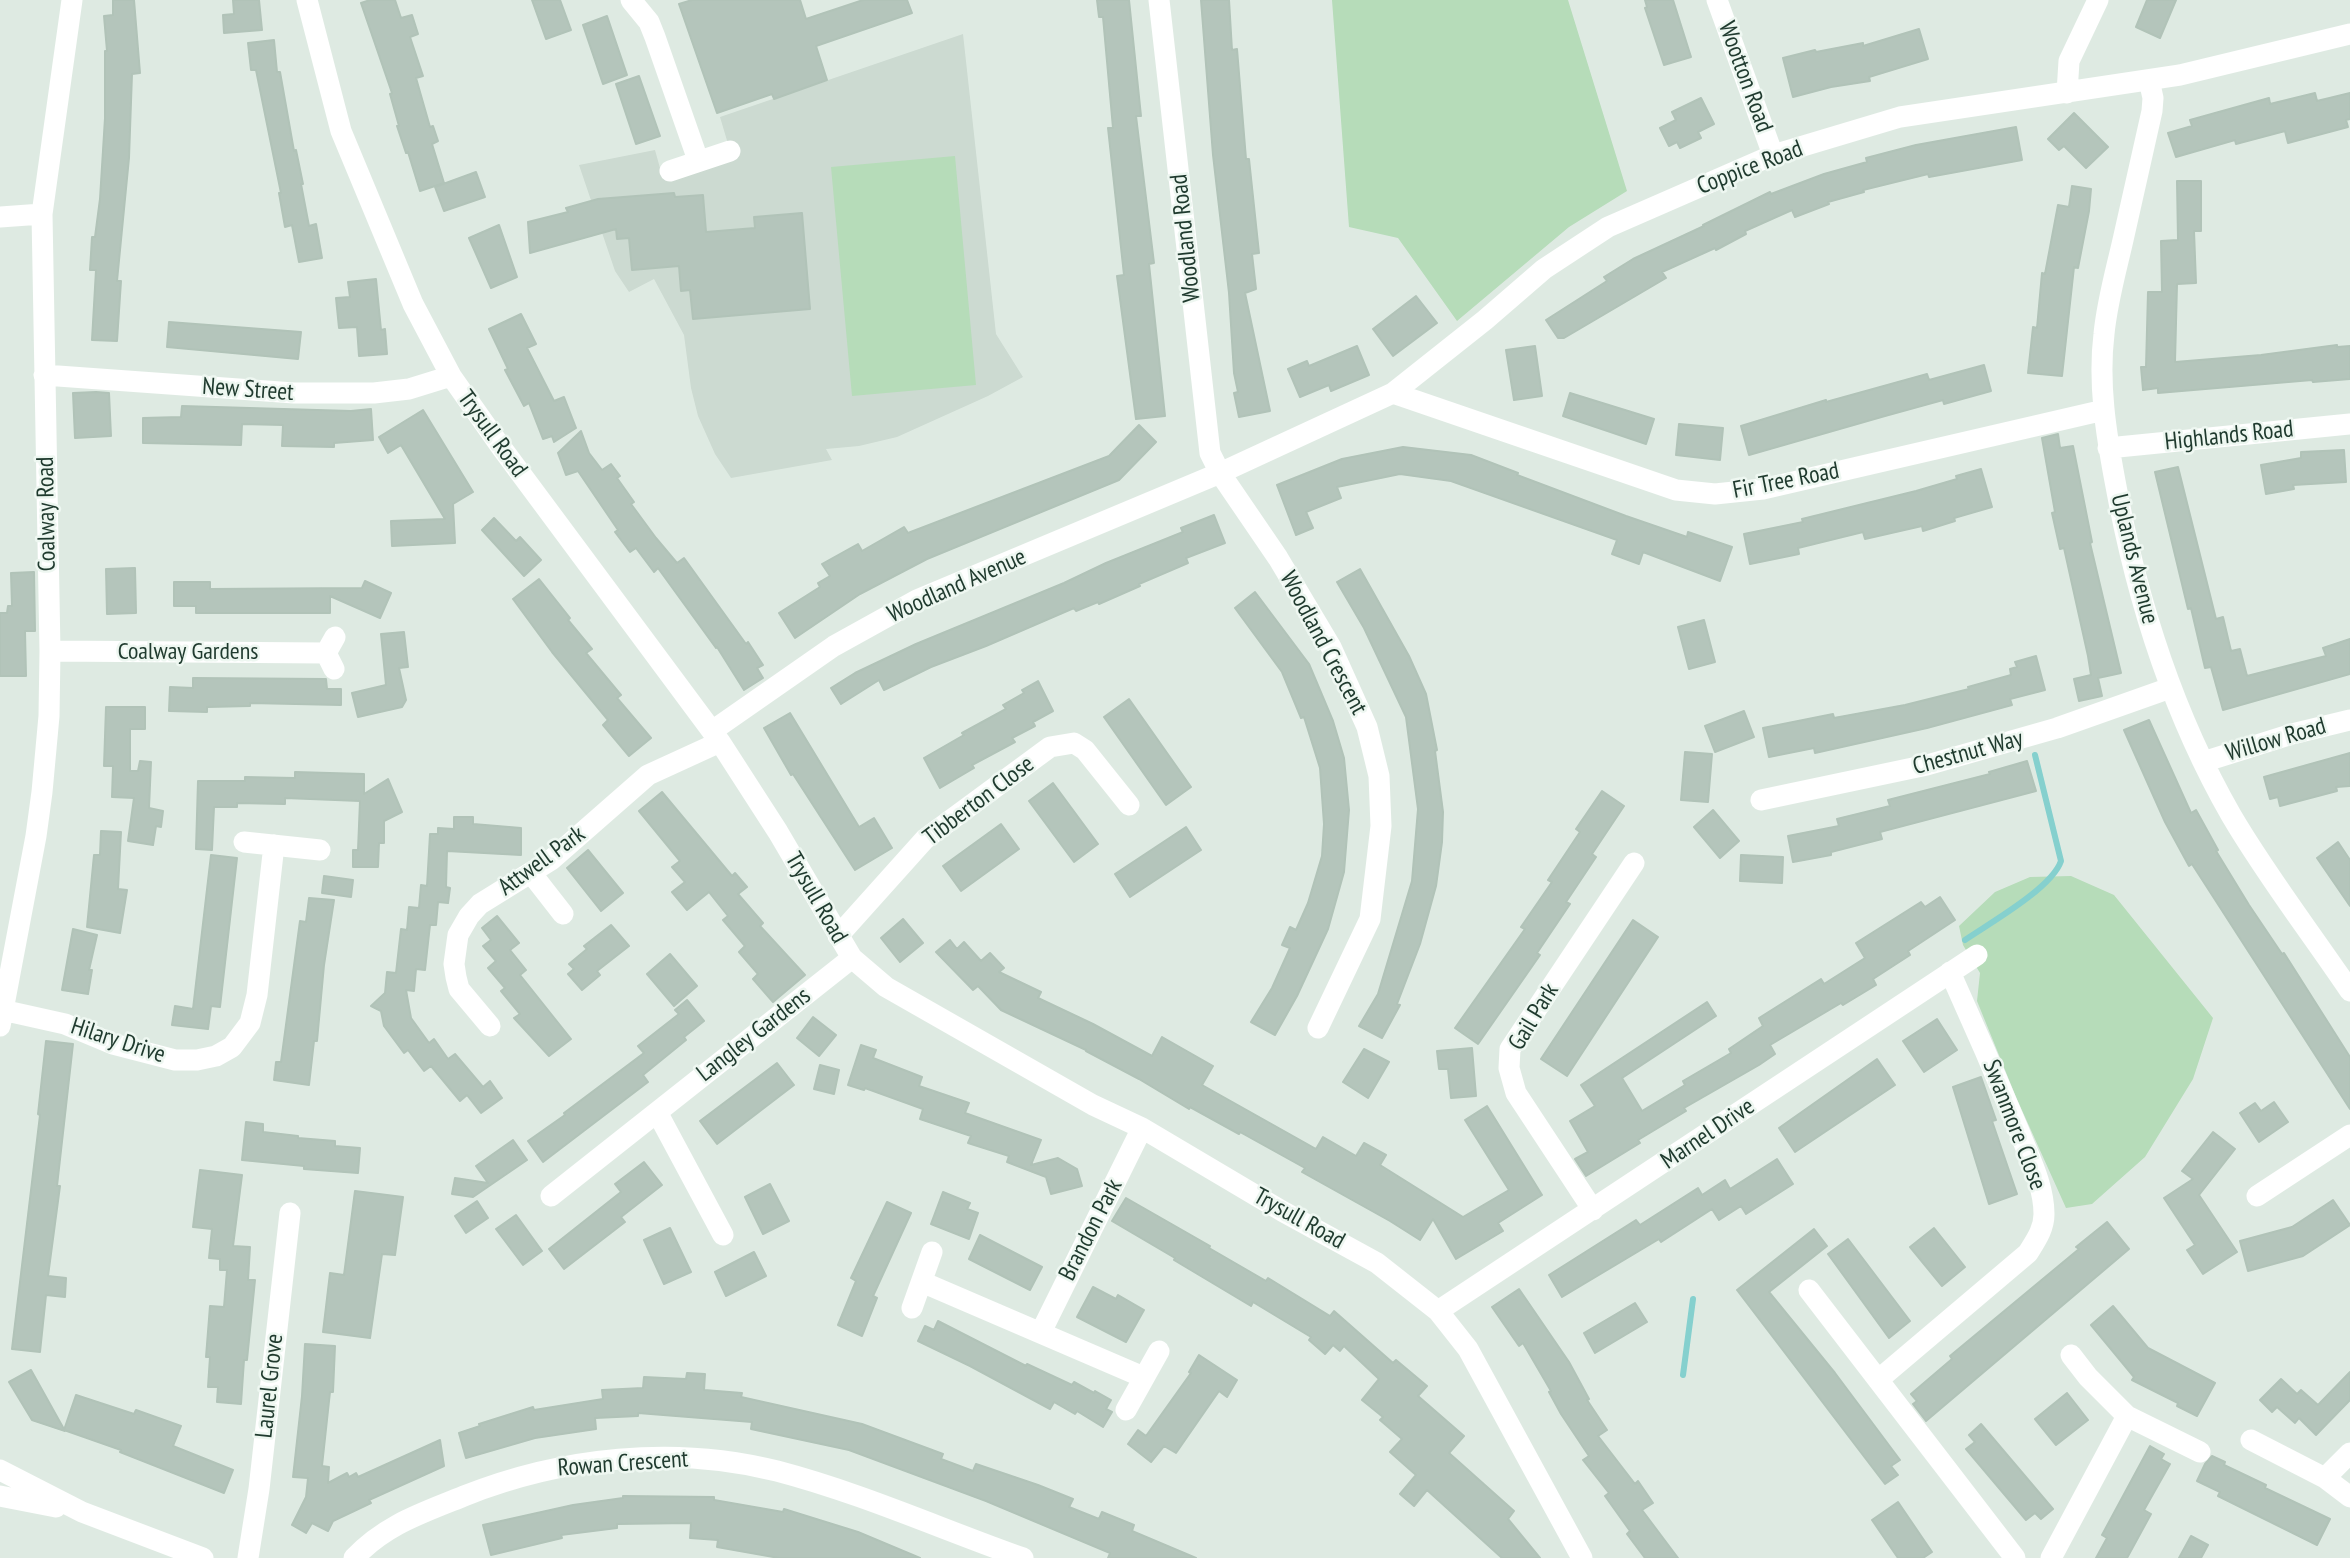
<!DOCTYPE html>
<style>
body{margin:0}
canvas{display:block;background:#deeae2}
</style>
<canvas width="2350" height="1558"></canvas>
<script>
const c = document.querySelector('canvas').getContext('2d');
c.lineJoin = 'round';
function paint(path, color) { c.fillStyle = color; c.fill(path, 'evenodd'); }
function strokePath(path, color, width, dash) { c.strokeStyle = color; c.lineWidth = width; c.lineCap = dash ? 'butt' : 'round'; c.setLineDash(dash || []); c.stroke(path); }
function drawText(font, color, halo, rows, align = 'center') {
  c.font = font + ' "PT Sans Narrow",sans-serif'; c.lineWidth = 5; c.setLineDash([]); c.textBaseline = 'middle'; c.strokeStyle = halo; c.fillStyle = color; for (const [text, x, y, turn = 0] of rows) {
    c.save(); c.translate(x, y); c.rotate((+turn || 0) * Math.PI / 180); c.textAlign = isNaN(turn) ? turn : align; if (halo) c.strokeText(text, 0, 0); c.fillText(text, 0, 0); c.restore();
  }
}
paint(new Path2D(`
 M963,34L996,334L1023,377L988,396L897,437L859,446L826,449L832,460L731,478L715,454L698,416L691,388L684,335L654,279L629,292L615,271L579,165L655,150L663,179L731,154L720,117Z`), '#ccdad1');
paint(new Path2D(`
 M1332,0H1568L1627,191L1569,227L1457,321L1398,238L1349,227Z
 M955,156L976,385L852,396L831,167Z
 M2071,876L2114,895L2213,1018L2193,1079L2145,1157L2092,1204L2066,1208L2016,1097L1977,1001L1980,973L1963,945L1959,926L1995,892L2030,877Z`), '#b6dcb9');
strokePath(new Path2D(`
 M1965,940C1990,923 2052,888 2061,861L2035,755
 M1683,1375L1693,1299`), '#85d0ce', 6);
const building = new Path2D(`
 M113,0H134L140,73L132,74L129,158L117,281H121L117,341L92,340L96,270H90L92,237H95L100,199L105,118V51H107L104,16L113,15Z
 M233,0H259L262,30L224,33L223,15L234,14Z
 M370,0H395L401,18L412,15L418,34L410,37L423,76L416,78L430,127L433,126L438,141L432,144L444,183L420,191L408,152L406,153L397,126H399L390,94L392,93L361,3Z
 M532,0H560L571,30L546,39Z
 M692,0H800L806,19L863,0H907L912,13L816,46L827,80L774,99L772,94L717,113L679,4Z
 M1097,0H1129L1141,116H1136L1154,263L1149,264L1165,416L1136,419L1117,276L1124,275L1108,128H1113L1103,17H1099Z
 M1201,0H1229L1232,50L1237,49L1246,159H1249L1259,253L1252,254L1256,289L1245,293L1270,411L1239,417L1234,393L1238,392L1234,373L1229,293L1213,155Z
 M1645,0H1673L1691,57L1664,65L1645,8L1647,7Z
 M2147,0H2176L2160,38L2136,27Z
 M607,16L627,75L603,84L583,25Z
 M1919,29L1928,59L1869,77L1870,81L1831,87L1793,97L1783,58L1815,50L1816,52L1863,43V46Z
 M274,40L277,72H280L294,151L296,150L303,184H301L309,226L316,224L322,258L299,262L292,225L285,227L279,193H281L256,70H251L248,43Z
 M639,76L660,136L636,144L616,84Z
 M2315,93L2317,101L2350,93V119L2346,120L2348,127L2288,143L2285,131L2236,144L2235,140L2176,157L2168,133L2192,126L2190,120L2269,98L2270,104Z
 M1701,98L1714,124L1698,132L1701,138L1680,148L1677,142L1669,146L1660,128L1676,120L1672,112Z
 M2074,113L2108,147L2086,168L2064,146L2059,150L2048,139Z
 M2016,127L2022,160L1929,177L1928,174L1863,190L1864,192L1828,202L1829,204L1795,217L1792,210L1745,231L1746,234L1716,250L1715,248L1662,272L1666,278L1564,338H1558L1546,320L1607,281L1604,277L1633,259L1704,226L1703,225L1770,192L1771,194L1824,174L1867,162L1866,158L1916,145Z
 M476,172L485,197L444,211L435,187Z
 M2177,181H2201V231H2194L2196,283L2177,284L2175,362L2261,355L2337,345V347L2350,346V379L2313,382L2312,380L2158,393V388L2143,390L2141,367H2146L2148,292H2162L2161,241L2178,240Z
 M2072,186L2091,189L2089,211L2078,268L2074,267L2062,376L2028,373L2033,327L2037,328L2042,273L2045,274L2058,205L2069,207Z
 M674,193L675,197L703,195L706,232L755,228L754,217L802,213L810,309L693,319L690,290L681,291L679,266L632,270L629,238L617,239L616,229L530,253L528,222L568,212L566,208L598,199Z
 M499,225L517,277L491,288L469,238Z
 M376,279L381,330L385,329L387,354L359,356L357,327L339,328L336,298L350,297L348,282Z
 M1416,296L1437,323L1393,356L1373,329Z
 M521,314L536,344L527,348L554,401L564,397L576,428L554,442L552,436L543,439L529,403L524,406L505,370L508,369L489,329Z
 M169,322L301,332L298,359L167,347Z
 M1357,346L1369,375L1331,391L1329,385L1300,397L1288,369L1307,361L1309,366Z
 M1535,346L1542,396L1514,400L1506,350Z
 M1984,365L1991,391L1944,404L1943,400L1885,416L1749,455L1741,426L1826,400V402L1927,374L1929,380Z
 M96,392L109,393L111,436L75,438L73,393Z
 M1570,393L1654,419L1646,444L1563,416Z
 M182,406L351,411L371,409L373,440L334,443V447L282,446L283,425L242,424L241,445L143,443V418L181,417Z
 M423,410L473,492L453,504L455,543L392,546L391,521L445,519L401,445L388,453L379,437Z
 M1679,424L1723,428L1720,460L1676,455Z
 M1139,425L1156,442L1119,480L927,559L860,594L795,638L779,613L820,587L818,583L830,576L822,564L858,544L862,551L904,527L908,533L1109,456Z
 M581,431L589,453L602,470L611,464L620,476L617,478L634,502L631,504L656,538L677,563L684,558L746,644L748,642L763,665L757,668L763,678L744,690L717,647L716,648L658,568L654,572L636,548L630,552L615,532L618,530L578,471L566,475L558,453Z
 M2058,434L2060,448L2073,446L2092,542L2090,543L2121,673L2098,678L2102,696L2079,701L2074,679L2091,675L2088,656L2064,548L2060,549L2052,513L2055,512L2042,438Z
 M1403,447L1471,455L1518,473L1517,475L1626,516L1687,537L1688,532L1732,547L1720,581L1643,552L1639,564L1612,554L1617,540L1451,481L1400,474L1337,487L1341,498L1306,512L1313,528L1296,535L1277,485L1342,459Z
 M2344,450L2346,482L2293,485L2294,489L2266,494L2261,465L2301,458V452Z
 M2178,467L2216,619L2223,617L2231,651L2240,649L2247,676L2326,656L2323,648L2350,639V674L2223,710L2211,667L2205,668L2191,608L2188,609L2155,472Z
 M1981,469L1992,507L1954,518L1955,521L1923,531L1922,526L1865,539L1863,532L1798,548L1799,554L1750,564L1744,534L1803,522L1802,519L1916,491L1957,479L1956,476Z
 M1214,515L1225,543L1186,558L1188,563L1139,584L1140,586L1099,604L1098,602L1076,611L1074,608L986,646L931,667L884,690L879,680L841,704L831,688L855,673L916,644L1064,583L1106,563L1183,532L1181,528Z
 M494,518L516,541L520,537L541,560L524,576L482,530Z
 M135,568L136,613L107,614L106,569Z
 M1360,569L1409,656L1426,694L1437,750L1435,751L1443,812L1442,842L1436,886L1420,944L1397,1004L1400,1005L1382,1038L1359,1026L1378,994L1412,881L1418,809L1406,717L1364,628L1337,582Z
 M34,572L35,631H25L26,676H0V613H7L8,606H12L11,573Z
 M539,579L570,618L568,620L592,649L586,653L621,695L617,698L651,738L629,756L603,725L608,720L552,652L513,599Z
 M365,581L391,593L380,618L330,596V613H196V606H174V582H210V589L362,588Z
 M1255,592L1309,664L1333,721L1344,758L1349,810L1344,872L1328,929L1297,996L1275,1035L1251,1022L1272,988L1290,948L1282,945L1290,927L1296,930L1308,903L1322,856L1324,824L1320,768L1304,717L1301,718L1282,672L1235,608Z
 M1704,620L1715,662L1689,669L1678,627Z
 M404,632L408,667L399,668L406,700L402,707L358,717L352,693L386,685L381,634Z
 M2036,656L2045,690L2010,699L2012,705L1927,728L1815,753L1814,748L1769,757L1763,728L1833,714L1834,718L1905,705L1969,689L1968,687L2011,675L2010,669L2017,667L2015,662Z
 M193,678L326,679L327,689H341V705L250,703V706L207,707V712L169,711L170,687L193,688Z
 M1038,681L1053,711L1033,722L1035,726L1012,738L1015,742L972,765L974,768L940,788L924,758L964,735L962,733L1006,709L1003,705L1024,693L1022,690Z
 M1129,699L1191,787L1166,805L1104,717Z
 M106,707H145V729H130V771H138L140,761L151,762L149,808L163,811L161,827L156,826L153,845L128,841L134,798L112,797L113,766H104Z
 M1744,711L1754,737L1715,752L1705,726Z
 M790,713L859,827L874,818L892,848L855,870L793,774L791,775L764,728Z
 M2149,720L2191,813L2196,810L2218,850L2216,851L2249,905L2282,954L2284,953L2350,1057V1109L2192,864L2189,866L2165,822L2124,730Z
 M1685,752L1712,754L1708,802L1681,800Z
 M2350,753V786L2336,787L2337,791L2280,806L2278,797L2270,799L2264,777Z
 M2027,761L2036,791L1880,832L1882,839L1831,852V855L1793,862L1788,836L1839,826L1837,819L1890,806L1888,800L1990,774L1989,772Z
 M295,772L364,774V794L388,779L402,812L384,821V843H379L378,867H353V850H358L360,801L285,798V804L237,803V807H214L212,850L196,849L198,781H245V777L295,778Z
 M1053,783L1098,844L1074,862L1029,801Z
 M1602,791L1624,806L1592,854L1596,857L1566,902L1570,904L1537,953L1540,955L1478,1044L1455,1028L1525,929L1521,927L1552,882L1548,880L1580,832L1576,829Z
 M662,792L732,876L735,873L747,887L738,894L763,923L760,926L805,975L773,1002L753,979L758,974L739,952L745,946L723,920L728,916L709,892L687,910L672,892L685,882L672,867L680,861L639,811Z
 M1713,810L1739,841L1720,858L1694,827Z
 M454,817H473V824L521,828V855L447,851L446,887L450,888L448,903L438,902L436,925H430L425,970L416,969L414,991L406,990L411,1018L429,1043L434,1039L448,1059L455,1054L483,1087L490,1081L502,1098L481,1113L467,1095L460,1101L431,1066L424,1071L408,1050L404,1053L384,1026L381,1011L371,1006L385,993L387,972L396,973L401,929L407,930L409,907L419,908L421,885L427,886L430,834H438V828L454,829Z
 M1001,824L1019,849L961,891L943,866Z
 M1186,827L1201,850L1130,897L1115,874Z
 M101,831L121,832L118,889L127,890L120,933L87,927L94,855H100Z
 M2338,842L2350,860V906L2317,858Z
 M588,850L623,893L601,911L567,868Z
 M211,855L237,858L220,1007L211,1006L208,1029L172,1025L175,1006L193,1009Z
 M1741,855L1783,857L1782,883L1740,881Z
 M324,876L353,880L351,897L322,893Z
 M1940,897L1955,920L1908,951L1910,955L1873,979L1876,985L1843,1005L1841,1003L1770,1045L1775,1054L1759,1065L1684,1108L1686,1111L1638,1140L1640,1143L1586,1176L1575,1159L1588,1152L1570,1121L1595,1106L1581,1085L1707,1002L1716,1016L1622,1078L1642,1111L1685,1085L1683,1081L1731,1053L1729,1049L1763,1026L1759,1018L1821,979L1824,984L1865,958L1856,943L1921,902L1925,907Z
 M309,898L334,900L324,965L317,1041H314L309,1085L274,1080L276,1062H281L300,921L306,922Z
 M497,916L519,943L510,950L526,970L520,975L571,1039L549,1056L514,1018L520,1014L501,991L505,988L488,968L496,961L483,946L491,940L482,928Z
 M903,919L923,943L900,962L881,938Z
 M1633,920L1658,937L1567,1076L1541,1059Z
 M611,925L629,946L597,971L600,975L582,990L568,974L574,969L569,964L587,949L584,946Z
 M73,929L97,935L89,970H92L88,994L62,990Z
 M950,940L957,949L964,942L981,961L990,953L1004,968L999,972L1041,992L1038,998L1093,1024L1152,1056L1162,1037L1213,1066L1202,1085L1316,1149L1323,1137L1356,1156L1364,1143L1386,1155L1380,1165L1463,1217L1509,1190L1465,1120L1487,1106L1542,1195L1498,1223L1503,1231L1456,1259L1433,1219L1420,1240L1390,1221L1302,1172L1305,1168L1240,1132L1239,1134L1190,1107L1189,1109L1139,1079L1086,1051V1050L1001,1010L978,986L973,990L936,952Z
 M670,954L697,986L674,1006L647,974Z
 M687,1000L704,1021L684,1037L686,1040L643,1075L648,1082L543,1162L528,1141L565,1115L564,1113L644,1053L638,1046L679,1014L675,1010Z
 M813,1017L836,1035L819,1056L797,1038Z
 M1937,1019L1957,1050L1924,1072L1903,1041Z
 M46,1041L73,1044L57,1186H60L48,1276L66,1278L65,1297L46,1295L40,1352L12,1349L40,1115L38,1114Z
 M861,1045L876,1050L873,1058L922,1077L919,1086L969,1103L965,1113L1041,1140L1031,1165L1058,1158L1077,1169L1082,1186L1051,1194L1046,1177L1007,1162L1009,1156L968,1143L971,1136L920,1119L923,1109L865,1088L864,1090L848,1085Z
 M1472,1048L1476,1096L1451,1098L1448,1069H1439L1437,1051Z
 M1364,1049L1389,1062L1368,1098L1343,1082Z
 M1877,1059L1895,1085L1795,1152L1779,1128Z
 M777,1063L794,1085L717,1144L700,1121Z
 M820,1065L839,1070L834,1094L814,1089Z
 M1981,1077L1996,1120L1992,1121L2017,1194L1989,1204L1953,1087Z
 M2274,1102L2288,1122L2259,1142L2240,1113L2255,1103L2261,1111Z
 M246,1122L263,1124V1132L298,1136V1138L335,1141V1146L360,1148L358,1173L304,1169V1166L242,1160Z
 M2213,1132L2235,1149L2199,1195L2237,1252L2203,1274L2187,1250L2195,1245L2164,1198L2193,1179L2182,1171Z
 M513,1140L527,1160L473,1197L452,1194L455,1178L488,1183L476,1166Z
 M1777,1159L1793,1184L1746,1214L1741,1206L1719,1220L1712,1209L1661,1242L1659,1239L1562,1297L1549,1275L1636,1220L1640,1225L1698,1188L1702,1195L1725,1180L1730,1189Z
 M644,1162L662,1185L621,1217L625,1222L564,1269L549,1249L621,1192L615,1184Z
 M200,1170L242,1175L233,1246L250,1247L248,1280H255L247,1360H244L241,1404L217,1402L218,1387H208L210,1357H206L210,1306L224,1307L227,1270H220V1259L209,1258L212,1229L193,1227Z
 M770,1184L789,1221L763,1234L745,1197Z
 M355,1191L403,1197L395,1255L382,1254L370,1338L323,1332L330,1273L344,1275Z
 M943,1192L970,1203L967,1209L978,1213L969,1239L931,1224Z
 M1126,1198L1210,1246L1209,1248L1266,1281L1268,1278L1330,1316L1334,1311L1393,1363L1396,1360L1427,1386L1418,1396L1464,1436L1449,1453L1514,1511L1508,1519L1540,1558H1502L1427,1490L1414,1506L1400,1494L1416,1475L1390,1452L1402,1439L1380,1420L1383,1417L1362,1400L1379,1379L1344,1346L1340,1351L1333,1345L1325,1354L1309,1340L1311,1337L1253,1302L1251,1306L1174,1260L1175,1258L1112,1221Z
 M2333,1200L2350,1225L2303,1256L2248,1271L2240,1241L2292,1227Z
 M477,1201L488,1218L466,1233L455,1216Z
 M887,1202L911,1213L873,1296L877,1298L862,1336L838,1325L856,1281L851,1278Z
 M516,1215L542,1251L523,1265L496,1229Z
 M2107,1222L2129,1249L1926,1421L1913,1404L1917,1401L1911,1394L1952,1359L1950,1356L2079,1249L2076,1247Z
 M670,1228L691,1272L664,1284L644,1240Z
 M1934,1228L1965,1267L1942,1286L1910,1247Z
 M1814,1229L1827,1246L1769,1292L1835,1373L1900,1460L1891,1466L1898,1475L1885,1484L1737,1290Z
 M980,1235L1042,1267L1030,1290L969,1259Z
 M1848,1239L1910,1321L1889,1338L1828,1254Z
 M754,1252L766,1276L726,1296L715,1272Z
 M1093,1287L1116,1299L1118,1295L1144,1310L1126,1342L1077,1317Z
 M1519,1289L1569,1362L1589,1399L1587,1400L1607,1430L1598,1436L1635,1484L1638,1481L1653,1503L1642,1510L1678,1558H1645L1627,1534L1630,1531L1605,1496L1609,1493L1583,1460L1589,1456L1561,1414L1549,1392L1551,1391L1523,1343L1519,1346L1492,1307Z
 M1635,1303L1647,1322L1595,1353L1584,1333Z
 M2113,1306L2148,1348L2215,1383L2197,1416L2177,1406L2178,1403L2132,1380L2134,1377L2091,1325Z
 M938,1321L1026,1366L1027,1364L1072,1385L1074,1382L1094,1393L1095,1391L1111,1400L1106,1409L1112,1412L1103,1427L1077,1411L1075,1414L1054,1402L1050,1409L970,1366L918,1341L925,1326L934,1330Z
 M305,1344L335,1346L333,1392H330L322,1466L329,1467L328,1483L347,1473L349,1477L356,1473L358,1477L440,1440L444,1466L369,1500L371,1503L333,1521L328,1531L312,1523L306,1533L292,1525L306,1497L308,1478L293,1477L302,1396Z
 M1199,1355L1237,1380L1227,1397L1219,1391L1176,1453L1164,1446L1151,1462L1128,1444L1138,1430L1146,1436L1191,1373L1189,1372Z
 M31,1370L65,1431L32,1420L9,1382Z
 M2350,1372V1400L2316,1435L2299,1418L2295,1423L2277,1407L2272,1412L2260,1400L2281,1379L2297,1394L2301,1390L2318,1405Z
 M687,1373L705,1374L704,1390L742,1393L741,1397L862,1424L943,1454L941,1459L973,1471L976,1464L1038,1485L1073,1499L1069,1507L1099,1519L1102,1512L1134,1525L1132,1531L1196,1558H1108L1110,1553L986,1501L849,1450L751,1429L752,1422L638,1413V1416L595,1418L596,1429L535,1438L466,1458L459,1433L480,1426L479,1424L533,1407L534,1410L603,1399L602,1390L643,1388L644,1377L686,1379Z
 M2067,1393L2088,1420L2056,1445L2035,1419Z
 M76,1395L134,1414L136,1410L181,1426L173,1446L233,1470L224,1493L120,1452L121,1450L64,1430Z
 M1981,1424L2053,1509L2041,1519L2035,1513L2026,1520L1966,1449L1975,1442L1969,1435Z
 M2150,1446L2164,1454L2161,1459L2170,1464L2144,1510L2151,1514L2127,1558H2096L2107,1538L2102,1535Z
 M2212,1456L2225,1462L2224,1465L2266,1485L2265,1488L2330,1519L2317,1545L2218,1496L2220,1492L2197,1481L2205,1464Z
 M623,1496L714,1497V1500L783,1512L784,1509L858,1532L920,1558H779L717,1547L718,1540L690,1538L691,1523L617,1524V1528L561,1535L562,1538L491,1555L483,1525L573,1505L623,1498Z
 M1898,1502L1932,1552L1923,1558H1898L1872,1520Z
 M2191,1536L2208,1545L2201,1558H2179Z`);
paint(building, '#b4c5bb');
strokePath(building, '#b1c3b8', 2);
strokePath(new Path2D(`
 M307,0L341,131L413,304L451,376L501,447L720,742L778,832L852,958L886,987L1093,1105L1142,1128L1282,1211L1377,1263L1438,1311L1468,1349L1582,1558
 M631,0L649,22L655,37L698,160
 M1159,0L1210,453L1220,473L1278,558L1331,647L1367,727L1379,776L1381,826L1370,919L1318,1028
 M1717,0L1773,155
 M2149,80L2153,98L2152,111C2142,154 2133,197 2123,240C2116,271 2107,302 2104,334C2098,383 2106,433 2115,481C2136,597 2172,712 2231,815C2266,875 2311,933 2350,991
 M2067,93L2069,61L2098,0
 M670,171L730,151
 M0,217L42,214
 M44,375L294,393H374L409,389L451,376
 M1393,393L1676,490L1715,494L1763,489L2104,410
 M2108,448L2350,424
 M50,651L326,653
 M334,669L326,653L335,637
 M712,731L834,646L917,600L1220,473L1393,393L1485,320L1544,269L1608,227L1773,155L1900,117L2180,75L2350,34
 M2203,762L2292,734L2350,720
 M1761,800L1927,765L2057,728L2170,688
 M244,842L320,850
 M531,873L563,914
 M838,936L925,839L1050,747L1074,743L1085,750L1129,805
 M2,1010L65,1024L113,1044L175,1060H197L216,1056L232,1047L250,1023L257,995L274,845
 M0,1026L36,836L42,792L49,716L50,651L42,214L72,0
 M490,1026L459,989L456,977L454,964L458,935L469,916L480,904L551,860L648,775L720,742
 M657,1112L723,1235
 M551,1196L852,958
 M2257,1196L2350,1135
 M1593,1210L1516,1093L1509,1068L1510,1049L1634,863
 M922,1282L1143,1377
 M1809,1290L2015,1558
 M912,1308L932,1252
 M1438,1311L1977,955
 M1041,1332L1142,1128
 M2071,1355L2088,1377L2127,1416L2200,1452
 M1878,1380L2028,1253C2036,1240 2044,1229 2044,1214C2044,1185 2029,1157 2019,1131C1997,1078 1974,1025 1950,972
 M1126,1410L1159,1351
 M2251,1440L2325,1478L2350,1497
 M0,1470L82,1512L203,1558
 M2325,1478L2350,1453
 M0,1496L56,1507
 M248,1558L259,1489L290,1213
 M354,1558C386,1524 423,1513 464,1496C562,1457 675,1445 777,1471C861,1493 941,1529 1023,1558
 M2051,1558L2127,1416`), '#fff', 21);
drawText('24px', '#1f3a2e', '#eef7f1', [
 ["Wootton Road",1745,77,70],
 ["Coppice Road",1750,168,-21],
 ["Woodland Road",1186,238,-96],
 ["New Street",248,390,4],
 ["Trysull Road",492,434,54],
 ["Highlands Road",2229,436,-6],
 ["Fir Tree Road",1786,481,-11],
 ["Coalway Road",47,514,-91],
 ["Uplands Avenue",2134,559,76],
 ["Woodland Avenue",957,586,-24],
 ["Woodland Crescent",1323,643,62],
 ["Coalway Gardens",188,652],
 ["Willow Road",2276,740,-16],
 ["Chestnut Way",1968,753,-15],
 ["Tibberton Close",979,801,-37],
 ["Attwell Park",542,861,-36],
 ["Trysull Road",816,898,60],
 ["Gail Park",1534,1017,-59],
 ["Langley Gardens",754,1035,-38],
 ["Hilary Drive",118,1041,18],
 ["Swanmore Close",2014,1125,69],
 ["Marnel Drive",1708,1134,-34],
 ["Trysull Road",1299,1219,29],
 ["Brandon Park",1091,1230,-63],
 ["Laurel Grove",270,1386,-84],
 ["Rowan Crescent",623,1464,-4]
]);
</script>
